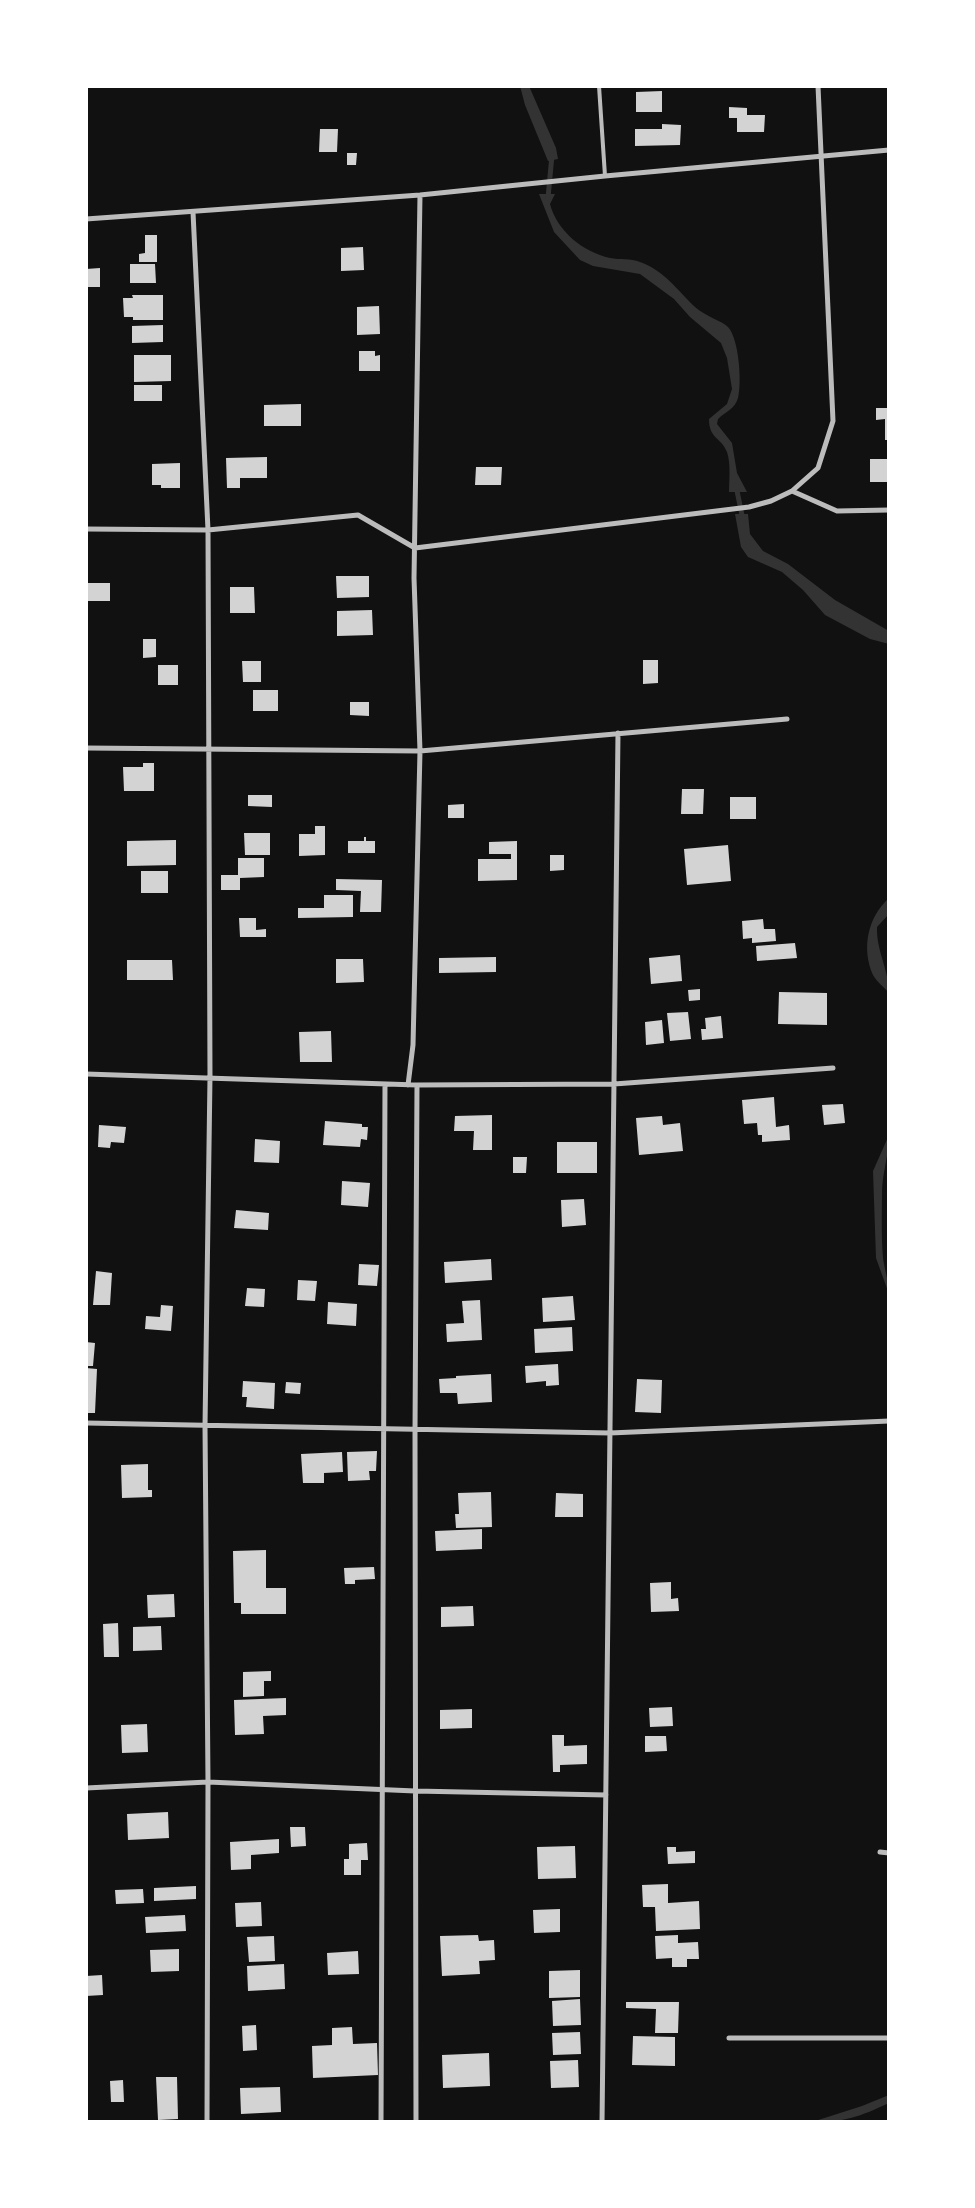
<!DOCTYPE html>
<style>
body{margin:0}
#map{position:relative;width:975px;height:2208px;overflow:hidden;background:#111;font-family:"IBM Plex Sans",sans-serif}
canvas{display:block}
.frame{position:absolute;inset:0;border:88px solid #fff;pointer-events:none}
</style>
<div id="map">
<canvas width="975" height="2208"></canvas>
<div class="frame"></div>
</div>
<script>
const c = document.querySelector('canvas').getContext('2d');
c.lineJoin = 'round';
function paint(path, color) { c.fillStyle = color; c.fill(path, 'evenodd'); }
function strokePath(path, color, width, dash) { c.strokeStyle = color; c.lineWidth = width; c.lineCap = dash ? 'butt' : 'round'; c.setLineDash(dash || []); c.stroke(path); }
paint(new Path2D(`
 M520,86H529L556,148L558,159L548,161L525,105Z
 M539,194H555L550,204C557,231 583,252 610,258C620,260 630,258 640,262C665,271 677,290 695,307C705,316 722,321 728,327C739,339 742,382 738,398C735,409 725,412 718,419L717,424L732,443L737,473L747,492H729C729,480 731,464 727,452C721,437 709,439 709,419L727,404L732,389L727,358L721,343L690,317L674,299L640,274L593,266L580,260L554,232Z
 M735,514H748L750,534L763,551L788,564L835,600L889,631V644L870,639L825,615L803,590L782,572L748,557L741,547Z
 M889,898V914L877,927C876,950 889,970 889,993C884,987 877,982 873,975C861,948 868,917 889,898Z
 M889,1135C889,1156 882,1173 882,1193C882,1211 881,1247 884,1264C886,1275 889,1283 889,1294L876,1258L873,1171Z
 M889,2095V2103C859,2117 845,2122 812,2122L862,2106Z`), '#333');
strokePath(new Path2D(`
 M548,198L552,155
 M736,486L743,520`), '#333', 5);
paint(new Path2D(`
 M662,91V112H636V92Z
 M729,107L747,108V115H765L764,132H737V118H729Z
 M662,124L681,125L680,145L635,146V129H662Z
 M320,129H338L337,152H319Z
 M347,153H357L356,165H347Z
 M145,235H157V262H139V254L145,253Z
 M363,247L364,270L341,271V248Z
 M130,264H155L156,283H130Z
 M100,268V287H86V269Z
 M132,295H163V320H133V317H124L123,298H133Z
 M379,306L380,334L357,335V307Z
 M163,325V342L132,343V326Z
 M359,351H375V356L380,355V371H359Z
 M134,355H171V381L134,382Z
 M134,385H162V401H134Z
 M301,404V426H264V405Z
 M876,408H889V440H885V419L876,420Z
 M267,457V478H240V488H227L226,458Z
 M870,459H889V482H870Z
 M180,463V488H161V485H152V464Z
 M476,467H502L501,485H475Z
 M336,576H369V597L337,598Z
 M86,583H110V601H86Z
 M230,587H254L255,613H230Z
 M372,610L373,635L337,636V611Z
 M143,639H156V657L143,658Z
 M643,660H658V683L643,684Z
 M242,661H261V682H243Z
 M158,665H178V685H158Z
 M253,690H278V711H253Z
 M350,702H369V716L350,715Z
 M143,763H154V791H124L123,767H143Z
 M682,789H704L703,814H681Z
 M248,795H272V807L248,806Z
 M730,797H756V819H730Z
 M464,804V818H448V805Z
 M315,826H325V855L299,856V834H315Z
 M244,833H270V855H245Z
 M364,837H366V841H375V853H348V841H364Z
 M176,840V865L127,866V841Z
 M517,841V880L478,881V859H511V854H489V842Z
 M728,845L731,881L687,885L684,849Z
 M550,855H564V870L550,871Z
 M238,858H264V877L240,878V890H221V875H238Z
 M141,871H168V893H141Z
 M336,879L382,880L381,912H360L361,891L336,890Z
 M324,895H353V917L298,918V908H324Z
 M239,918H256V930L266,929V937H240Z
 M763,919L764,929H775L776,941L752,943V938L743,939L742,921Z
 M795,943L797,958L757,961L756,946Z
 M680,955L682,981L651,984L649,958Z
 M496,957V972L439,973V958Z
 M336,959H363L364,982L336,983Z
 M127,960H172L173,980H127Z
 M700,989V1000L689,1001L688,990Z
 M779,992L827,993V1025L778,1024Z
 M688,1012L691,1039L670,1041L667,1013Z
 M721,1016L723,1038L702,1040L701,1029H706L705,1018Z
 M662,1020L664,1043L646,1045L645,1022Z
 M331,1031L332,1062H300L299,1032Z
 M774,1097L776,1127L789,1125L790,1140L762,1142V1135H758L757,1123L744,1124L742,1100Z
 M843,1104L845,1123L824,1125L822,1105Z
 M492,1115V1150H473L474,1131H454L455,1116Z
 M662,1116L663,1125L680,1123L683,1151L639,1155L636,1118Z
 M325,1121L362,1124V1127H368L367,1140L361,1139L360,1147L323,1145Z
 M99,1125L126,1127L124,1143L111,1142L110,1148L98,1147Z
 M255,1139L280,1141L279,1163L254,1162Z
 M557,1142H597V1173H557Z
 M513,1157H527L526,1173H513Z
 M342,1181L370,1183L368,1207L341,1205Z
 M584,1199L586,1225L562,1227L561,1200Z
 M236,1210L269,1213L268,1230L234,1228Z
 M491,1259L492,1280L445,1283L444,1262Z
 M359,1264L379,1265L377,1286L358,1285Z
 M96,1271L112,1273L110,1305H93Z
 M298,1280L317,1281L315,1301L297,1300Z
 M247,1288L265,1289L264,1307L245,1306Z
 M573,1296L575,1320L543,1322L542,1298Z
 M480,1300L482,1340L447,1342L446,1324L464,1323L462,1301Z
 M328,1302L357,1304L356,1326L327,1324Z
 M161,1305L173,1306L171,1331L145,1329L146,1316L160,1317Z
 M572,1327L573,1351L535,1353L534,1329Z
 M86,1342L95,1343L93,1366H86Z
 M558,1364L559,1385L546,1386V1381L526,1383L525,1366Z
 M86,1368L97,1369L95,1413H86Z
 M491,1374L492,1402L458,1404L457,1393H440L439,1379L456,1378V1376Z
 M637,1379L662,1380L661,1413L635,1412Z
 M243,1381L275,1383L274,1409L246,1407L247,1397H242Z
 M286,1382L301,1383L300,1394L285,1393Z
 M377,1451L376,1471H369L370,1480L348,1481L347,1452Z
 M342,1452L343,1472L324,1473V1483H303L301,1454Z
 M148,1464V1490H152V1497L122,1498L121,1465Z
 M491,1492L492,1527L456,1528L455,1514H459L458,1493Z
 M556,1493L583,1494V1517H555Z
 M482,1529V1549L436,1551L435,1531Z
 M266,1550V1588H286V1614H241V1603H234L233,1551Z
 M374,1567L375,1579L355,1580V1584H345L344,1568Z
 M671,1582V1599L678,1598L679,1611L651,1612L650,1583Z
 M174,1594L175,1617L148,1618L147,1595Z
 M473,1606L474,1626L441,1627V1607Z
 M118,1623L119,1657H104L103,1624Z
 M161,1626L162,1650L133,1651V1627Z
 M271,1671V1681H264V1696L243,1697V1672Z
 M286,1698V1715L263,1716L264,1734L235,1735L234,1700Z
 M672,1707L673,1726L650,1727L649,1708Z
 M472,1709V1728L440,1729V1710Z
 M147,1724L148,1752L122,1753L121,1725Z
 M552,1735H564V1746L587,1745V1764L560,1765V1772H553Z
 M645,1736H666L667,1751L645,1752Z
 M168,1812L169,1838L128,1840L127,1814Z
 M290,1827H305L306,1846L291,1847Z
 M279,1839V1853L251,1855V1869L231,1870L230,1842Z
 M367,1843L368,1860H361V1875H344V1859H349V1844Z
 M575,1846L576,1878L538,1879L537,1847Z
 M667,1847H676V1852L695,1851V1863L668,1864Z
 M668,1884V1903L699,1901L700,1929L656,1931L655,1907H643L642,1885Z
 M196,1886V1899L154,1901V1888Z
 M143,1889L144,1903L116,1904L115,1890Z
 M261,1902L262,1926L236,1927L235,1903Z
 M560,1909V1932L534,1933L533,1910Z
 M185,1915L186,1931L146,1933L145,1917Z
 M478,1935L479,1941L494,1940L495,1960L479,1961L480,1974L442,1976L440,1936Z
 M678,1935V1943L698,1942L699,1959H687V1967H672V1958L656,1959L655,1936Z
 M274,1936L275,1961L249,1962L247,1937Z
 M179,1949V1971L151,1972L150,1950Z
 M358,1951L359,1974L328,1975L327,1953Z
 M284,1964L285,1989L248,1991L247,1966Z
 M580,1970V1997L549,1998V1971Z
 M102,1975L103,1995L86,1996V1976Z
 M580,1999L581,2025L553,2026L552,2001Z
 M626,2002H679L678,2033H655L656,2009L626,2008Z
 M256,2025L257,2050L243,2051L242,2026Z
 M352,2027L353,2044L377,2043L378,2075L313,2078L312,2046L332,2045V2028Z
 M580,2032L581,2054L553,2055L552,2033Z
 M633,2036L675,2037V2066L632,2065Z
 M489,2053L490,2086L443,2088L442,2055Z
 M578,2060L579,2087L551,2088L550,2061Z
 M156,2077H177L178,2119L158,2120Z
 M123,2080L124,2102H111L110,2081Z
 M280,2087L281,2112L241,2114L240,2088Z`), '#d3d3d3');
strokePath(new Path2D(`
 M599,86L605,176`), '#bcbcbc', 4);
strokePath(new Path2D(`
 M193,212L208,530L210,1077L205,1426L208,1782L207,2122
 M86,219L420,195L605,176L889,150
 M792,491L837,511L889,510
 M86,529L208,530L358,515L415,548L749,507L771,501L792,491L818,468L833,421L818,86
 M86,748L420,751L787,719
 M86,1074L417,1085L614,1084L833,1068
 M408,1085L413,1045L420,751L414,578L420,195
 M86,1423L610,1433L889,1421
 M86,1788L208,1782L415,1791L606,1795
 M880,1852L889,1853
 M729,2038H889
 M381,2122L385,1084
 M416,2122L415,1431L417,1085
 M602,2122L618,733`), '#bcbcbc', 5);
</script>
